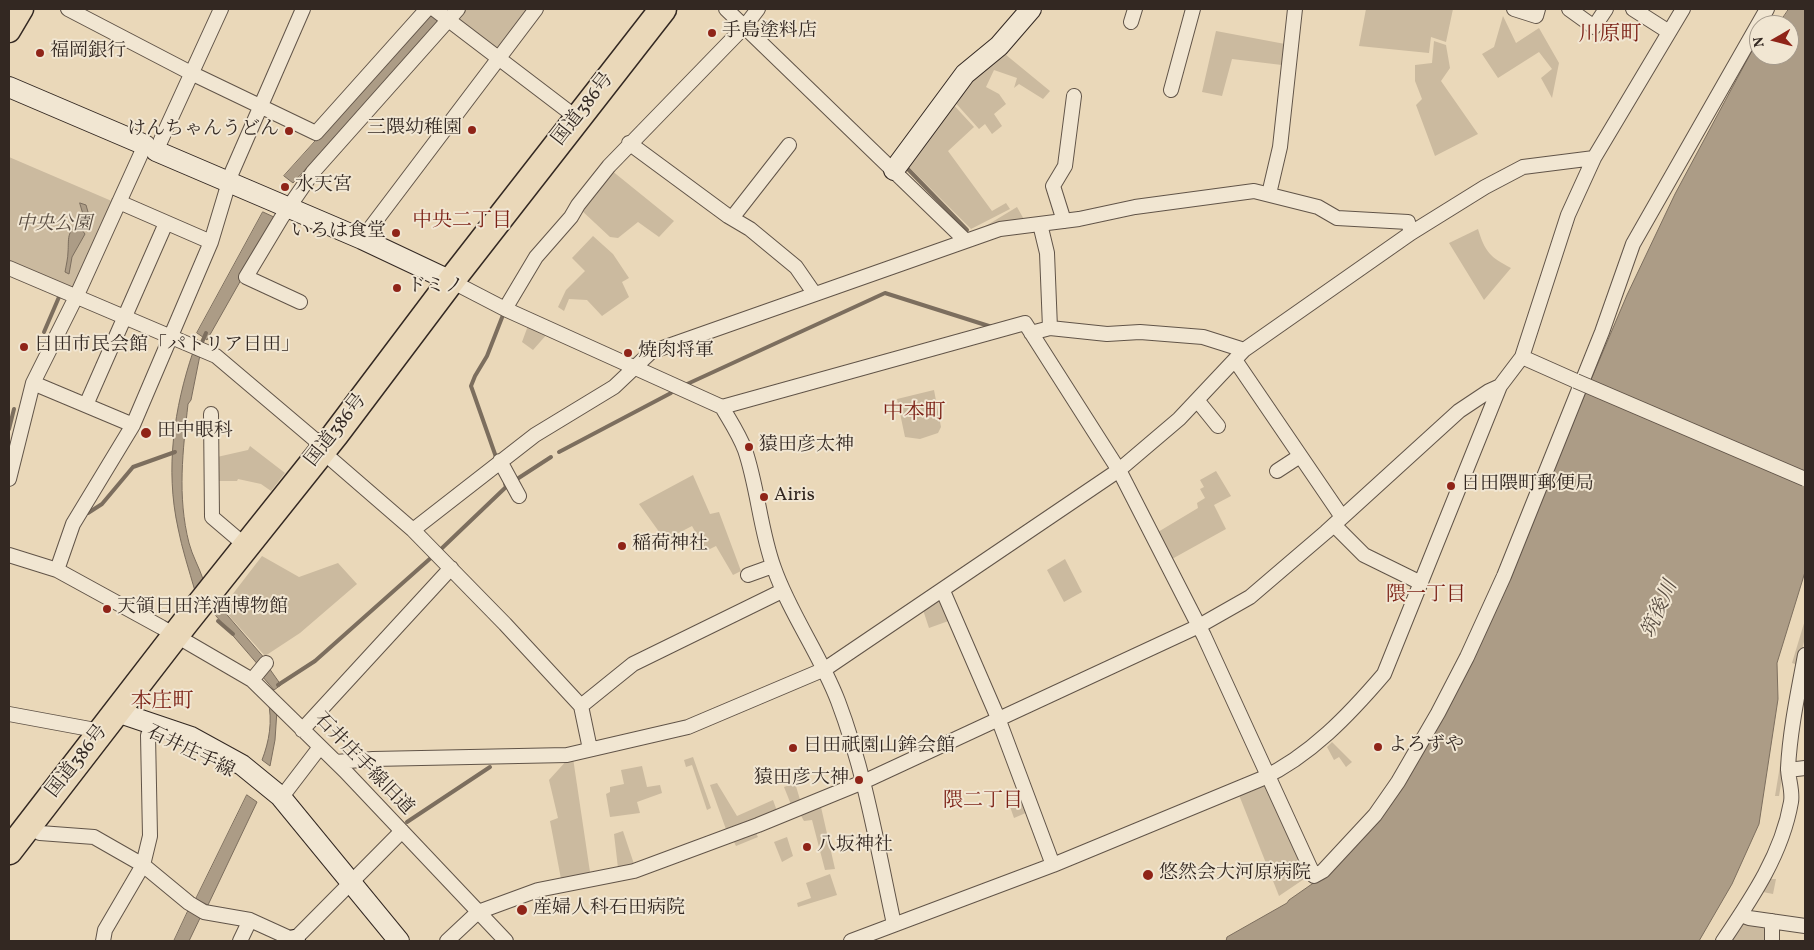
<!DOCTYPE html>
<meta charset="utf-8">
<style>
body{margin:0}
#map{position:relative;width:1814px;height:950px;overflow:hidden;background:#ead8b9;font-family:Vollkorn,serif}
canvas{display:block}
.frame{position:absolute;inset:0;border:10px solid #332822;pointer-events:none}
.north{position:absolute;left:1749px;top:15px;width:50px;height:50px;box-sizing:border-box;background:#f1e6d2;border:1px solid #a59a8c;border-radius:50%;rotate:262deg;font-size:14px;font-weight:700;line-height:20px;text-align:center;color:#332822}
.north::after{content:'';display:block;margin:auto;width:18px;height:22px;background:#8f2418;clip-path:polygon(50% 0,100% 100%,50% 72%,0 100%)}
</style>
<div id="map">
<canvas width="1814" height="950"></canvas>
<div class="frame"></div>
<div class="north">N</div>
</div>
<script>
const c = document.querySelector('canvas').getContext('2d');
c.lineJoin = 'round';
function paint(path, color) { c.fillStyle = color; c.fill(path, 'evenodd'); }
function strokePath(path, color, width, dash) { c.strokeStyle = color; c.lineWidth = width; c.lineCap = dash ? 'butt' : 'round'; c.setLineDash(dash || []); c.stroke(path); }
function drawText(font, color, halo, rows, align = 'center') {
  c.font = font + ' Vollkorn,"Noto Serif JP",serif'; c.lineWidth = 4; c.setLineDash([]); c.textBaseline = 'middle'; c.strokeStyle = halo; c.fillStyle = color; for (const [text, x, y, turn = 0] of rows) {
    c.save(); c.translate(x, y); c.rotate((+turn || 0) * Math.PI / 180); c.textAlign = isNaN(turn) ? turn : align; if (halo) c.strokeText(text, 0, 0); c.fillText(text, 0, 0); c.restore();
  }
}
paint(new Path2D(`
 M464,9H530L495,54L456,20Z
 M1366,9H1453L1446,42L1431,37L1429,53L1359,46Z
 M1503,16L1516,43L1539,28L1559,63L1552,98L1541,78L1552,69L1539,52L1498,78L1482,54L1494,47Z
 M1216,31L1285,44L1282,65L1232,59L1222,96L1202,92Z
 M1434,41L1446,45L1450,68L1441,81L1478,134L1435,156L1416,105L1422,99L1415,81V65L1432,63Z
 M1000,50L1050,91L1043,99L1019,84L1014,88L1017,78L994,70L986,87L999,94L1006,104L994,114L1002,126L992,134L985,124L979,129L952,99Z
 M950,101L974,127L948,151L992,211L1006,203L1010,209L971,229L904,162Z
 M9,157L114,202L75,288L9,260Z
 M611,170L674,221L659,237L638,222L618,238L610,237L580,209Z
 M1017,207L1026,223L974,233Z
 M1478,229C1485,252 1490,257 1511,268L1484,300L1449,243Z
 M593,236L613,254L629,278L622,282L629,297L602,316L587,300L569,299L564,311L558,307L566,290L585,271L572,258Z
 M529,323L548,333L533,350L522,342Z
 M934,390L941,427L938,433L920,439L905,437L897,399Z
 M250,446L285,473L271,491L261,484L238,479L237,481H217V457L248,450Z
 M1216,471L1231,496L1214,505L1226,529L1172,559L1158,532L1198,508L1197,503L1205,498L1200,489L1204,487L1200,480Z
 M693,475L710,514L719,512L741,571L733,575L716,546L706,551L692,526L665,540L639,504Z
 M262,556L299,577L338,563L357,584L300,633L265,656L222,608Z
 M1065,559L1082,592L1064,602L1047,570Z
 M945,597L954,619L929,628L923,610Z
 M1805,620V638L1798,665L1792,663Z
 M1794,681H1798L1779,796H1775Z
 M1332,742L1352,762L1346,767L1339,757L1334,760L1327,747Z
 M693,757L711,808L707,810L692,765L686,767L684,760Z
 M573,758L590,872L561,879L550,821L558,818L549,780L568,759Z
 M642,766L647,787L660,785L662,793L637,802L640,813L610,817L606,794L610,792V787L624,784L621,770Z
 M1270,775L1310,875L1279,896L1237,790Z
 M717,783L737,816L773,800L777,811L727,832L710,785Z
 M795,783L801,803L792,807L784,787Z
 M1022,796L1028,812L1014,818L1008,801Z
 M821,807L835,869L825,870L812,820L804,821L800,814Z
 M623,831L634,864L618,868L614,834Z
 M755,831L758,837L736,846L733,840Z
 M787,837L793,856L782,862L774,842Z
 M830,874L837,895L798,907L797,903L811,898L806,883Z
 M1764,879H1776L1773,894L1758,891Z
 M1743,919L1768,925L1769,941H1726Z`), '#cbba9f');
const water = new Path2D(`
 M1789,9H1805V572L1777,663L1778,699L1759,824L1732,884L1699,941H1226L1227,937L1287,903L1289,900L1322,877L1375,820L1497,601L1627,295L1675,194L1754,47L1759,45V55H1789V25H1778Z
 M430,14L439,22L293,183L284,176Z
 M80,203L86,205L88,212L82,230L85,234L72,257L69,274L65,272C66,266 68,258 68,252C69,239 66,231 80,224L83,215Z
 M263,212L276,218L207,340L197,333Z
 M193,352L200,355L191,400L188,404C183,450 177,496 189,543C192,555 199,567 203,579L195,591C189,570 182,549 178,528C165,469 174,408 193,352Z
 M222,609L266,660L260,667L216,616Z
 M269,668L281,685L274,690L262,676Z
 M268,701L277,710L275,740L270,766L262,760C269,742 273,721 268,701Z
 M247,795L257,802L208,905L196,899Z
 M190,907L202,914L189,941H174Z`);
paint(water, '#ac9c86');
strokePath(water, '#7c6e5e', 1);
strokePath(new Path2D(`
 M904,165L967,230
 M44,332L59,297
 M200,347L206,333
 M685,385L885,293L992,327
 M9,429L14,409
 M559,452L671,393
 M496,457L471,386L475,376L487,356L503,315
 M514,481L551,457
 M88,513L102,504L133,467L175,452
 M439,551L506,487L505,483
 M218,621L233,634
 M278,685L315,661L433,556
 M407,822L490,767`), '#7c6e5e', 4);
const street = new Path2D(`
 M68,9L191,73L316,133L427,9
 M434,9L577,118
 M726,9L966,241
 M1514,9L1536,16L1538,9
 M1569,9L1594,27L1606,9
 M1633,9L1669,32
 M1131,22L1135,9
 M1171,90L1193,9
 M629,143L728,216L750,229L796,267L814,293
 M1269,194L1280,147L1295,9
 M119,202L211,242
 M732,218L789,145
 M1064,221L1053,186L1065,166L1074,96
 M1040,224L1047,253L1050,328
 M362,239L536,9
 M9,268L216,356L314,439L331,459L413,530L505,624L581,706L590,749
 M451,281L505,309L722,407C730,421 739,434 745,450C758,488 760,530 774,568C790,614 820,654 838,701C865,772 878,850 894,924
 M300,302L246,277L282,217L313,172L458,9
 M505,309L536,257L571,217L578,205L609,166L745,26L758,9
 M1031,333L1050,328L1107,334L1140,332L1203,337L1244,350
 M1522,357L1576,381
 M1235,360L1342,517
 M33,383L133,425
 M1197,400L1218,426
 M86,405L166,223
 M722,407L1025,323L1120,472L1204,636L1314,876L1323,871L1375,815L1398,782L1438,713L1467,657L1504,576L1602,332L1633,244L1767,9
 M211,414L212,517L246,546
 M500,461L519,496
 M1277,471L1300,456
 M9,479L33,383L77,295L145,145L156,151L221,9
 M1334,525L1364,555L1421,583
 M413,530L535,435L614,387L651,352L1000,229L1079,219L1135,207L1254,191L1318,207L1337,218L1408,222L1411,233
 M9,555L57,570L161,627L252,680L345,771L506,941
 M57,570L73,524L133,425L211,242L232,172L303,9
 M748,575L773,566
 M943,591L998,718L1053,865
 M252,680L266,663
 M581,706L633,664L782,591
 M9,714L90,729L101,733
 M302,730L451,568
 M336,762L373,759L567,755L688,727L825,669L1119,470L1179,419L1244,350L1411,233L1485,187L1523,167L1594,158
 M1788,770L1805,768
 M281,798L320,747
 M28,827L40,833L94,837L143,865L189,903L204,912L250,920L294,940L402,831
 M1741,915L1749,918L1805,926
 M1772,921V941
 M103,941L105,930L143,865L150,836L148,735
 M240,941L250,920
 M447,941L478,912L538,890L634,871L758,825L863,782L1199,626L1250,597L1326,532L1459,411L1489,391L1500,386
 M851,941L1053,865L1261,779C1310,756 1349,715 1384,674L1500,386L1522,357L1568,215L1594,158L1683,9
 M1723,941C1752,898 1782,854 1791,802C1793,791 1788,779 1788,768C1790,730 1798,693 1805,655`);
const secondary = new Path2D(`
 M9,87L145,145
 M156,151L362,239L451,281
 M894,170L965,74L999,46L1031,9
 M117,712L191,737L242,765L280,796L399,941
 M294,940L295,941`);
const primary = new Path2D(`
 M9,31L22,9`);
const highway = new Path2D(`
 M9,851L185,623L335,435L451,281L663,9`);
strokePath(street, '#615448', 16);
strokePath(secondary, '#332822', 22);
strokePath(primary, '#332822', 25);
strokePath(highway, '#332822', 29);
strokePath(street, '#f1e6d2', 14);
strokePath(secondary, '#f1e6d2', 20);
strokePath(primary, '#ead8b9', 22);
strokePath(highway, '#ead8b9', 26);
const streetBridge = new Path2D(`
 M1576,381L1805,479`);
strokePath(streetBridge, '#615448', 16, []);
strokePath(streetBridge, '#f1e6d2', 14);
for (const [x, y, r, color] of [
 [712,33,5,"#8f2418"],
 [40,53,5,"#8f2418"],
 [472,130,5,"#8f2418"],
 [289,131,5,"#8f2418"],
 [285,187,5,"#8f2418"],
 [396,233,5,"#8f2418"],
 [397,288,5,"#8f2418"],
 [24,347,5,"#8f2418"],
 [628,353,5,"#8f2418"],
 [146,433,6,"#8f2418"],
 [749,447,5,"#8f2418"],
 [1451,486,5,"#8f2418"],
 [764,497,5,"#8f2418"],
 [622,546,5,"#8f2418"],
 [107,609,5,"#8f2418"],
 [1378,747,5,"#8f2418"],
 [793,748,5,"#8f2418"],
 [859,780,5,"#8f2418"],
 [807,847,5,"#8f2418"],
 [1148,875,6,"#8f2418"],
 [522,910,6,"#8f2418"]
]) { const dot = new Path2D(); dot.arc(x, y, r, 0, 2 * Math.PI); c.fillStyle = color; c.fill(dot); strokePath(dot, '#f1e6d2', 2); }
drawText('19px', '#332822', '#f1e6d2', [
 ["手島塗料店",722,33],
 ["福岡銀行",50,53],
 ["三隈幼稚園",462,130,"right"],
 ["けんちゃんうどん",279,131,"right"],
 ["水天宮",295,187],
 ["いろは食堂",386,233,"right"],
 ["ドミノ",407,288],
 ["日田市民会館「パトリア日田」",34,347],
 ["焼肉将軍",638,353],
 ["田中眼科",157,433],
 ["猿田彦太神",759,447],
 ["日田隈町郵便局",1461,486],
 ["Airis",774,497],
 ["稲荷神社",632,546],
 ["天領日田洋酒博物館",117,609],
 ["よろずや",1388,747],
 ["日田祇園山鉾会館",803,748],
 ["猿田彦大神",849,780,"right"],
 ["八坂神社",817,847],
 ["悠然会大河原病院",1159,875],
 ["産婦人科石田病院",533,910]
], 'left');
drawText('19px', '#332822', '#f1e6d2', [
 ["国道386号",584,110,-52],
 ["国道386号",337,431,-52],
 ["石井庄手線",190,753,26],
 ["国道386号",78,762,-52],
 ["石井庄手線旧道",363,765,46]
]);
drawText('italic 19px', '#594c41', '#f1e6d2', [
 ["中央公園",54,226]
]);
drawText('20px', '#7a1f14', '#f1e6d2', [
 ["中央二丁目",462,222],
 ["隈一丁目",1426,596],
 ["隈二丁目",983,802]
]);
drawText('italic 20px', '#574b40', '#f1e6d2', [
 ["筑後川",1661,610,-66]
]);
drawText('21px', '#7a1f14', '#f1e6d2', [
 ["川原町",1610,36],
 ["中本町",914,414],
 ["本庄町",162,703]
]);
</script>
